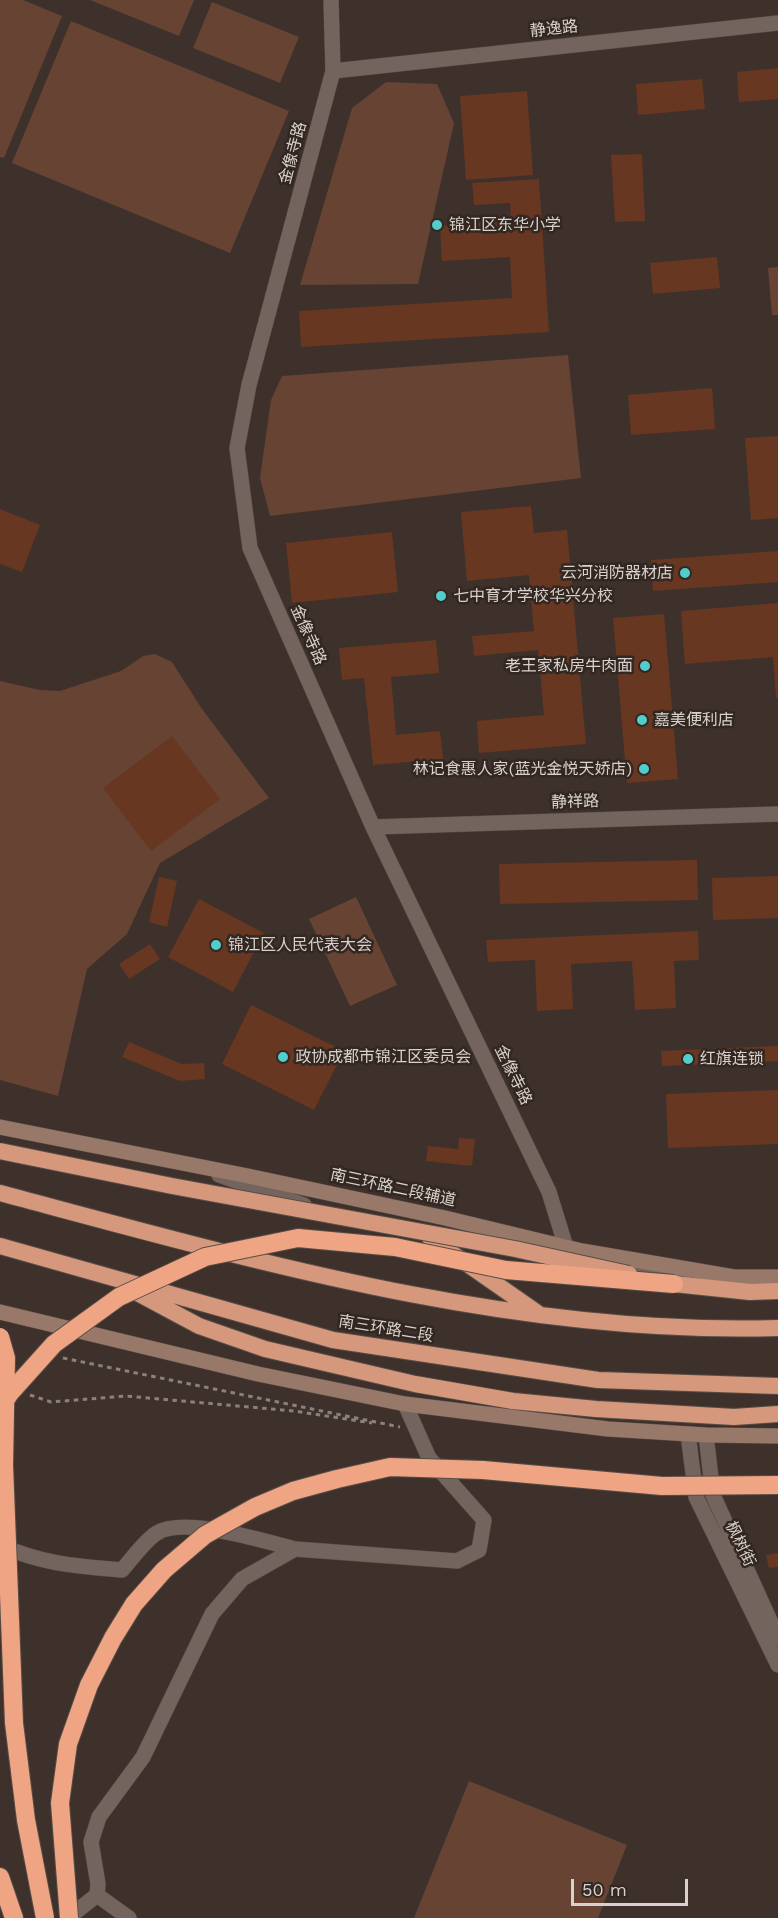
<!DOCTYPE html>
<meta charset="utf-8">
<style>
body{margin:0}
#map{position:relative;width:778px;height:1918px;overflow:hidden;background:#3e312b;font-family:"Work Sans",sans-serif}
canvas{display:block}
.scale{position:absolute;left:571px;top:1879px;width:117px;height:27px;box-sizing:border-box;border:3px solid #d9d1cd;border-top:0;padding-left:8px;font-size:18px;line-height:21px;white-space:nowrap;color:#d9d1cd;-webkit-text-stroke:4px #332721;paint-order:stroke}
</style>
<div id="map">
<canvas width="778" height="1918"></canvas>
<div class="scale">50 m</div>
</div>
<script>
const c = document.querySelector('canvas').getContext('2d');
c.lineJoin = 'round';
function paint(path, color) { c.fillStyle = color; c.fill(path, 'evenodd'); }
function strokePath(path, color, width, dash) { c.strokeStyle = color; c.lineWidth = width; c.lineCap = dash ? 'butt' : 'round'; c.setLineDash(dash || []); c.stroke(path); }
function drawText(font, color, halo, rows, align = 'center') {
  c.font = font + ' "Work Sans","Noto Sans SC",sans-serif'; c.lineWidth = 5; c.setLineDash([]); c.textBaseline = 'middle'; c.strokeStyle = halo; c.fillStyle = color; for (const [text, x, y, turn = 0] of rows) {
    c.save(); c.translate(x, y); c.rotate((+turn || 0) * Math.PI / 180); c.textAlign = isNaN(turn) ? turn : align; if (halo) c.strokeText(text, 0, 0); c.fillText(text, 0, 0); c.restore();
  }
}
paint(new Path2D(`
 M0,0H23L62,16L4,158L0,157Z
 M90,0H194L179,36Z
 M212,2L299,37L280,83L193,48Z
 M71,21L289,111L230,253L12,163Z
 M386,82L437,84L454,123L418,284L300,285L352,108Z
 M778,267V315H772L768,268Z
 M568,355L581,478L270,516L260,478L271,400L282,376Z
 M155,654L172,662L202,709L269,798L160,863L127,934L87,969L58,1096L0,1080V681L40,690L60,691L121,671L143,656Z
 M356,897L397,985L350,1006L309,919Z
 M469,1781L627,1845L598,1918H414Z`), '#664333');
paint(new Path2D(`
 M778,68V99L739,102L737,72Z
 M702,79L705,109L638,115L636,84Z
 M527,91L533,175L466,180L460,96Z
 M642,154L645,221L615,222L611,155Z
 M539,179L549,332L301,347L299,311L512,298L510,257L442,261L440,226L511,221L510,203L474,205L472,183Z
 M717,257L720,288L653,294L650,263Z
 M712,388L715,429L631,435L628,395Z
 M778,436V518L751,520L745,438Z
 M531,506L534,533L567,530L586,744L479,753L477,721L544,715L538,650L474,656L472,636L534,631L529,575L467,581L461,512Z
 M0,509L40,525L22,572L0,564Z
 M392,532L398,592L292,603L286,543Z
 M778,551V582L653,591L651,560Z
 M778,603V698H776L773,657L685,664L681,611Z
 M664,614L678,779L627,783L613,618Z
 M436,640L439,673L391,677L396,735L440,731L443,759L373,765L364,678L342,680L339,648Z
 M172,736L220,799L151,851L103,788Z
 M697,860L698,900L500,904L499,864Z
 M778,876V918L713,920L712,878Z
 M159,877L177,881L167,927L149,922Z
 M199,899L264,933L233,992L168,957Z
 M698,931L699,960L674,961L676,1008L635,1010L632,961L571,964L573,1009L537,1011L535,960L488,962L486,940Z
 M150,944L160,959L129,979L119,964Z
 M251,1005L344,1051L314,1110L222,1064Z
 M129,1042L182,1064L204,1063L205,1079L180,1081L122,1057Z
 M778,1046V1061L662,1066L661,1051Z
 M778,1090V1144L668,1148L666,1094Z
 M459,1138L475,1139L472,1166L426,1161L428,1146L458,1149Z
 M778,1553V1567L769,1568L766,1555Z`), '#673721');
const minor = new Path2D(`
 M331,0L333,71L249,385L237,448L250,548L373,827L549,1192L566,1247
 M333,71L778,23
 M373,827L778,814
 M0,1545C42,1564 76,1566 122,1570C132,1559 145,1540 157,1533C183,1516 265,1541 295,1549
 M97,1895L129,1918
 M68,1918L97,1895L98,1884L91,1842L99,1817L143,1757L212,1614L242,1579L295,1549L457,1561L479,1550L484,1520L429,1458L405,1404`);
const tertiary = new Path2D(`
 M219,1175L304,1205
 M618,1269L684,1274
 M688,1434L696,1497L778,1665
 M706,1435L713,1495L778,1638`);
const secondary = new Path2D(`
 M0,1127L248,1176L445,1218L582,1251L734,1277H778
 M0,1312L258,1374L405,1404L608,1429L706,1435L778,1436`);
const trunk = new Path2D(`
 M0,1193C255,1261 512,1336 778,1328
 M430,1238L539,1314
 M0,1246L333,1340L598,1380L778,1386
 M674,1284L750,1292L778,1291
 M128,1288L199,1326L265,1349L415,1384L513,1401L596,1409L734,1417L778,1414`);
const motorway = new Path2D(`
 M0,1877L14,1918`);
strokePath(minor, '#574d47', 16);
strokePath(tertiary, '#574d47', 16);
strokePath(secondary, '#574d47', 16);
strokePath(trunk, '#574d47', 18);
strokePath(motorway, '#574d47', 20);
strokePath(new Path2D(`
 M63,1358L400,1427
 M30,1395L51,1402L126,1396L294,1411L372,1423`), '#8b807b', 3, [4.5, 4.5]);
strokePath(minor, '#73645e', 15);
strokePath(tertiary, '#73645e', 15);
strokePath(secondary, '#987869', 15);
strokePath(trunk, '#d6987c', 16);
strokePath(motorway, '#efa584', 18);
const trunkBridge = new Path2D(`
 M0,1151L172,1186L515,1249L629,1274`);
const motorwayBridge = new Path2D(`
 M0,1337L6,1358L4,1465L14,1723L26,1820L45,1918
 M0,1408L10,1393L54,1344L119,1297L205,1257L298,1238L395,1247L506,1270L674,1284
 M69,1918L60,1803L68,1744L89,1685L113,1638L134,1604L164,1570L205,1535L255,1507L293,1491L337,1479L390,1467L483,1470L662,1486L778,1485`);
strokePath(trunkBridge, '#574d47', 18, []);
strokePath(motorwayBridge, '#574d47', 20, []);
strokePath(trunkBridge, '#d6987c', 16);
strokePath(motorwayBridge, '#efa584', 18);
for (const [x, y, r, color] of [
 [437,225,6,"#53cdcb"],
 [685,573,6,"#53cdcb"],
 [441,596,6,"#53cdcb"],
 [645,666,6,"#53cdcb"],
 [642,720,6,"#53cdcb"],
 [644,769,6,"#53cdcb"],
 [216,945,6,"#53cdcb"],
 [283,1057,6,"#53cdcb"],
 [688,1059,6,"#53cdcb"]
]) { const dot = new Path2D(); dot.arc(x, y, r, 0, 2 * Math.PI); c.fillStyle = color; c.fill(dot); strokePath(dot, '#332721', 2); }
drawText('16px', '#d9d1cd', '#332721', [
 ["静逸路",554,29,-6],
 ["金像寺路",293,153,-75],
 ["金像寺路",308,635,66],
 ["静祥路",575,802,-2],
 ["金像寺路",513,1075,64],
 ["南三环路二段辅道",393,1188,12],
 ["南三环路二段",386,1329,9],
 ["枫树街",740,1544,64]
]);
drawText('16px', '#d9d1cd', '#332721', [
 ["锦江区东华小学",449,225],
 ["云河消防器材店",673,573,"right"],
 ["七中育才学校华兴分校",453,596],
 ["老王家私房牛肉面",633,666,"right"],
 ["嘉美便利店",654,720],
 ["林记食惠人家(蓝光金悦天娇店)",632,769,"right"],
 ["锦江区人民代表大会",228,945],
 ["政协成都市锦江区委员会",295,1057],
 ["红旗连锁",700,1059]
], 'left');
</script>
